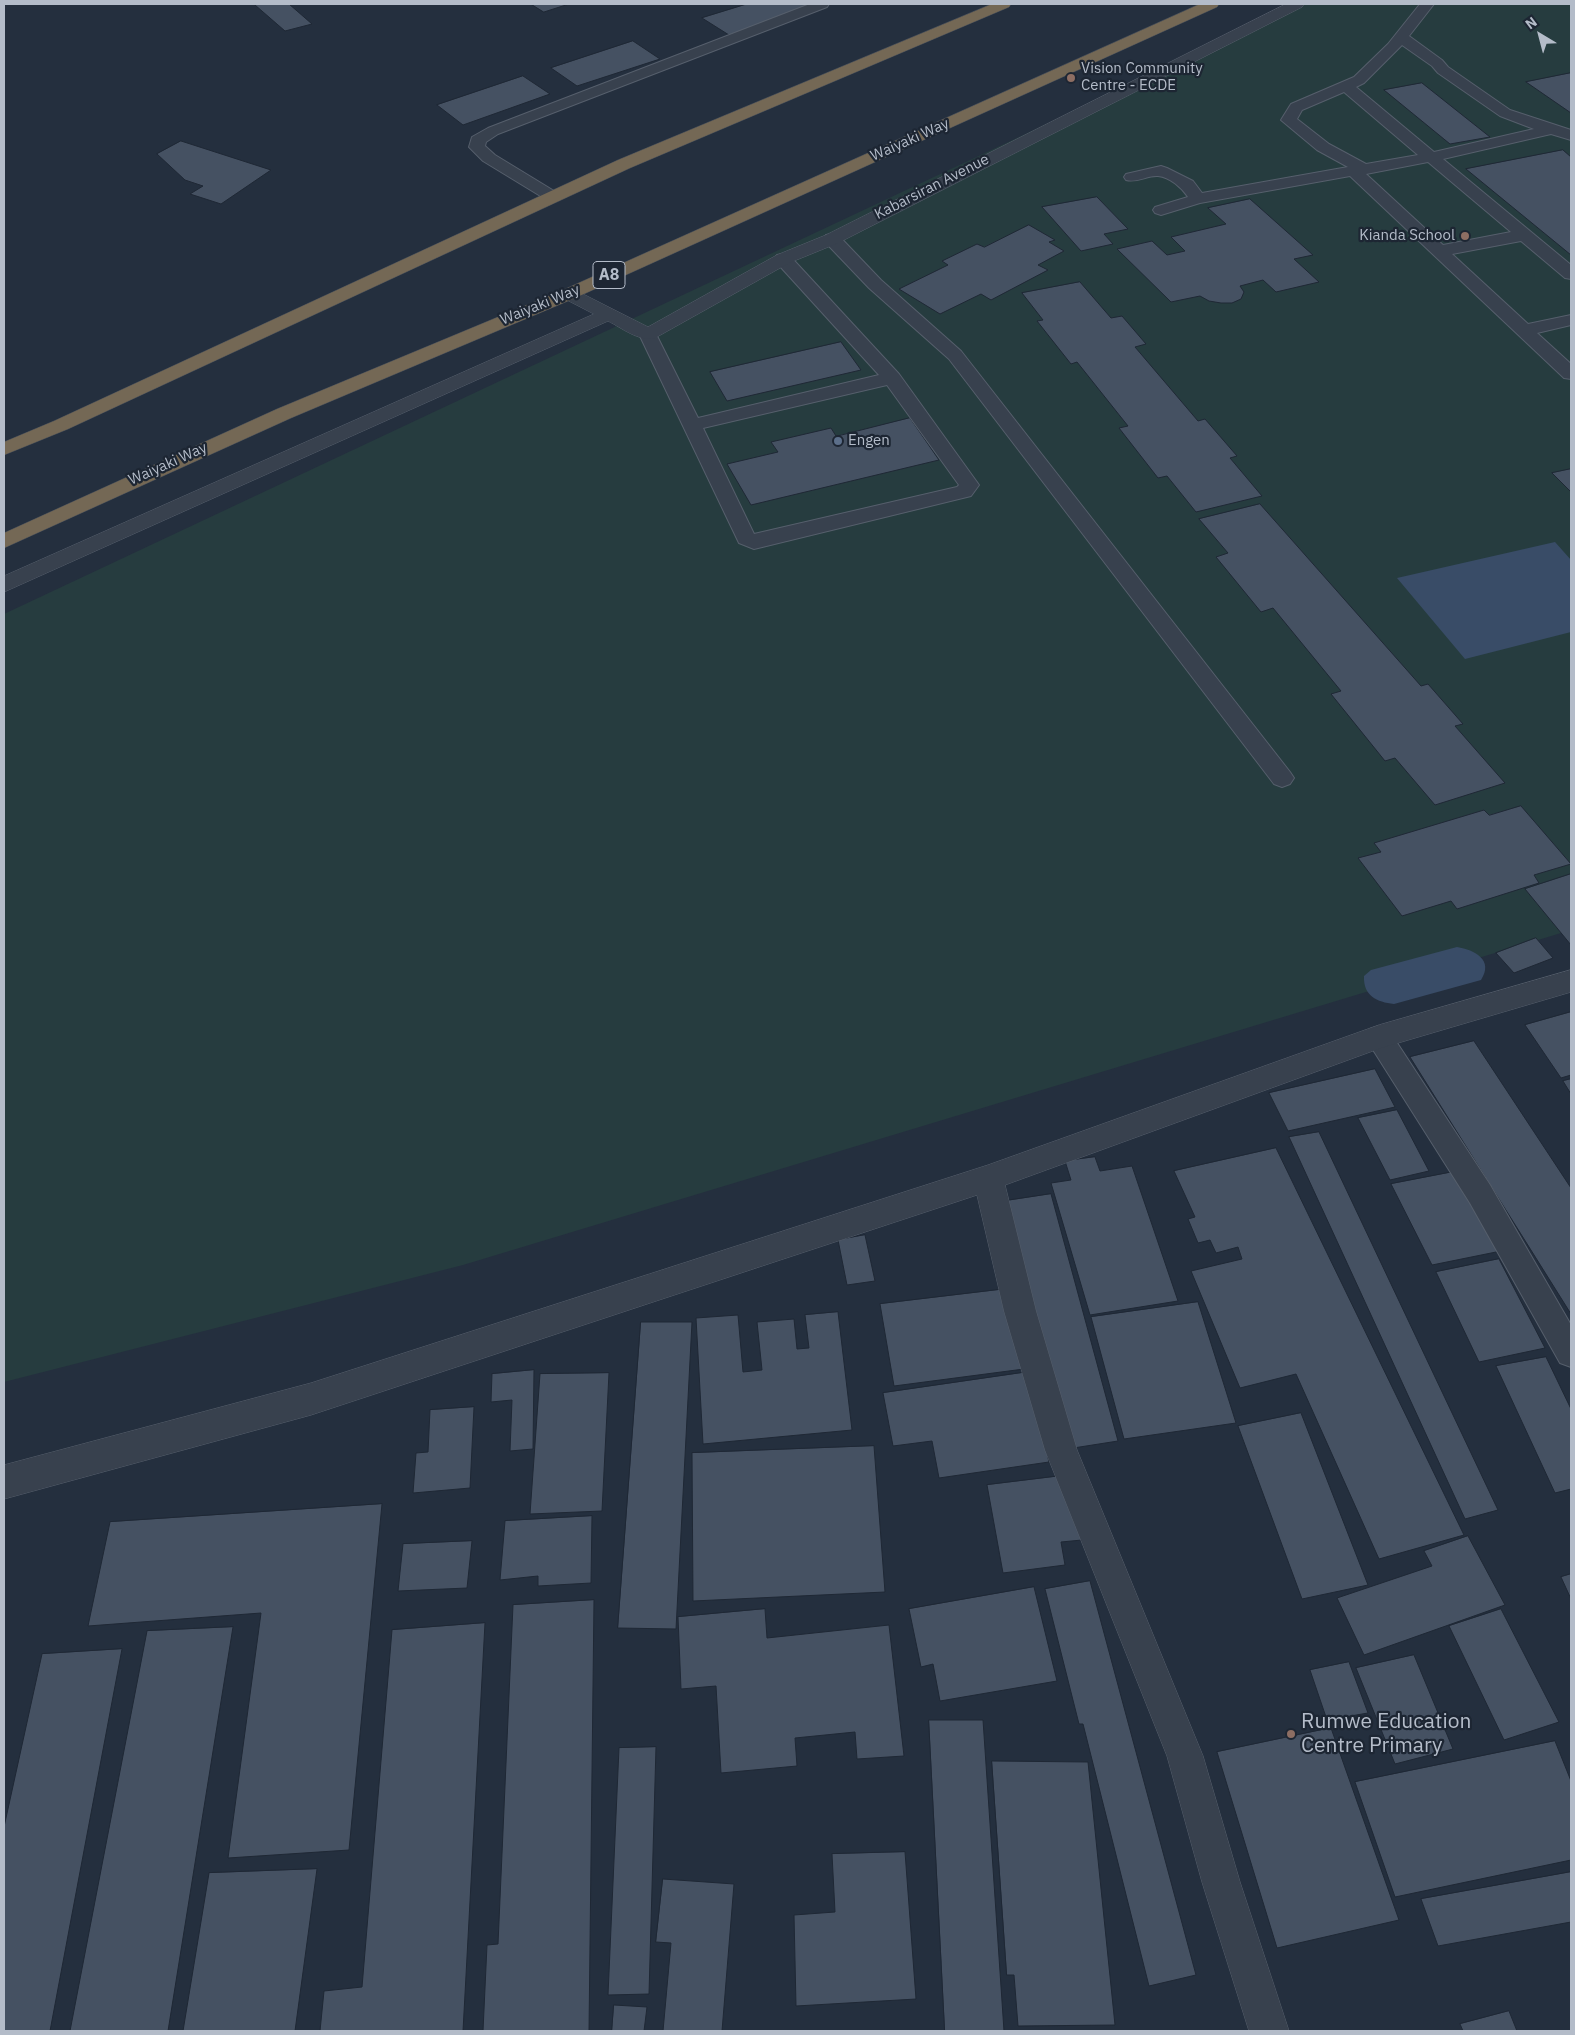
<!DOCTYPE html>
<style>
body{margin:0}
#map{position:relative;width:1575px;height:2035px;overflow:hidden;background:#242f3e;font-family:"IBM Plex Sans",sans-serif}
canvas{display:block}
.frame{position:absolute;inset:0;border:5px solid #b4bcc9;pointer-events:none}
.north{position:absolute;left:1515px;top:10px;width:50px;height:50px;-webkit-text-stroke:4px #1d2633;paint-order:stroke;rotate:323deg;font-size:14px;font-weight:700;line-height:20px;text-align:center;color:#b4bcc9}
.north::after{content:'';display:block;margin:auto;width:18px;height:22px;background:#b4bcc9;clip-path:polygon(50% 0,100% 100%,50% 72%,0 100%)}
</style>
<div id="map">
<canvas width="1575" height="2035"></canvas>
<div class="frame"></div>
<div class="north">N</div>
</div>
<script>
const c = document.querySelector('canvas').getContext('2d');
c.lineJoin = 'round';
function paint(path, color) { c.fillStyle = color; c.fill(path, 'evenodd'); }
function strokePath(path, color, width, dash) { c.strokeStyle = color; c.lineWidth = width; c.lineCap = dash ? 'butt' : 'round'; c.setLineDash(dash || []); c.stroke(path); }
function drawText(font, color, halo, rows, align = 'center') {
  c.font = font + ' "IBM Plex Sans",sans-serif'; c.lineWidth = 4.5; c.setLineDash([]); c.textBaseline = 'middle'; c.strokeStyle = halo; c.fillStyle = color; for (const [text, x, y, turn = 0] of rows) {
    c.save(); c.translate(x, y); c.rotate((+turn || 0) * Math.PI / 180); c.textAlign = isNaN(turn) ? turn : align; if (halo) c.strokeText(text, 0, 0); c.fillText(text, 0, 0); c.restore();
  }
}
paint(new Path2D(`
 M1302,4H1571V930L463,1265L4,1382V614Z`), '#263c3f');
paint(new Path2D(`
 M1555,542L1571,560V632L1465,659L1397,578Z
 M1457,947C1475,950 1494,960 1481,980L1394,1004C1377,1002 1363,996 1364,976L1371,970Z`), '#394c67');
const building = new Path2D(`
 M260,4H289L312,24L285,31L255,5Z
 M531,4H569L544,12Z
 M747,4H811L815,6L729,35L702,18Z
 M633,41L660,59L577,86L551,68Z
 M1571,73V113L1526,82Z
 M523,76L550,94L463,125L437,105Z
 M1422,83L1490,137L1450,144L1384,90Z
 M181,141L271,170L221,204L190,194L203,186L185,180L157,154Z
 M1563,150L1571,157V255L1466,169Z
 M1097,197L1128,229L1104,234L1113,244L1081,251L1042,207Z
 M1250,199L1313,255L1294,259L1319,282L1276,292L1263,280L1240,286L1244,292L1241,299L1232,303H1221L1209,301L1200,296L1171,302L1117,249L1152,241L1167,255L1185,251L1171,237L1226,224L1208,208Z
 M1029,225L1055,240L1049,242L1064,251L1038,265L1048,270L991,300L981,294L940,314L899,289L948,265L942,261L977,244L984,247Z
 M1080,282L1111,318L1122,316L1146,344L1135,347L1198,421L1205,419L1237,456L1230,458L1262,496L1196,512L1167,476L1158,478L1119,428L1128,426L1077,362L1071,364L1037,321L1043,320L1022,293Z
 M841,342L861,370L727,401L710,372Z
 M910,418L939,460L751,505L727,464L778,452L771,442L831,428L836,436Z
 M1571,469V492L1552,473Z
 M1260,504L1421,686L1428,684L1463,724L1455,726L1505,783L1435,805L1395,758L1385,761L1331,694L1341,691L1273,608L1261,612L1216,557L1228,553L1199,519Z
 M1521,806L1571,864L1534,875L1539,883L1457,909L1451,901L1402,916L1358,858L1381,852L1374,843L1484,810L1489,815Z
 M1571,874V945L1525,889Z
 M1536,938L1553,958L1514,973L1496,953Z
 M1571,1012V1075L1561,1078L1525,1025Z
 M1474,1041L1571,1188V1314L1410,1057Z
 M1375,1069L1395,1107L1288,1131L1269,1093Z
 M1571,1079V1094L1563,1081Z
 M1397,1110L1429,1171L1390,1180L1358,1118Z
 M1319,1132L1498,1510L1465,1519L1289,1137Z
 M1276,1148L1464,1535L1379,1559L1296,1374L1240,1388L1191,1271L1242,1259L1238,1247L1216,1253L1210,1240L1198,1243L1188,1219L1195,1217L1174,1171Z
 M1095,1157L1100,1171L1132,1166L1178,1301L1090,1315L1051,1183L1071,1180L1065,1161Z
 M1458,1171L1501,1251L1432,1265L1391,1184Z
 M1051,1194L1118,1441L1067,1449L1005,1201Z
 M865,1235L875,1281L847,1285L838,1240Z
 M1499,1259L1545,1348L1479,1362L1436,1272Z
 M1006,1289L1024,1369L894,1386L880,1304Z
 M1198,1302L1236,1423L1124,1439L1091,1317Z
 M838,1312L852,1430L703,1444L696,1318L738,1315L743,1372L762,1370L757,1322L794,1319L797,1349L809,1348L805,1315Z
 M641,1322H692L676,1629L618,1628Z
 M1546,1357L1571,1409V1489L1555,1493L1496,1366Z
 M534,1370L533,1449L510,1451L512,1400L491,1402L492,1374Z
 M1028,1372L1049,1462L939,1478L932,1441L893,1446L883,1393Z
 M609,1373L602,1511L530,1514L540,1374Z
 M474,1407L470,1488L413,1493L416,1453L428,1452L430,1410Z
 M1301,1413L1368,1585L1302,1599L1238,1426Z
 M874,1446L885,1592L693,1601L692,1453Z
 M1069,1475L1082,1540L1061,1542L1065,1565L1003,1573L987,1485Z
 M382,1504L349,1850L228,1858L261,1613L88,1626L110,1522Z
 M592,1516L591,1583L538,1586V1576L500,1580L505,1521Z
 M1468,1536L1505,1605L1364,1655L1337,1598L1432,1566L1424,1551Z
 M472,1541L467,1588L398,1591L403,1544Z
 M1571,1574V1599L1561,1577Z
 M1090,1581L1196,1975L1149,1986L1083,1724H1079L1045,1589Z
 M1034,1587L1057,1681L940,1701L933,1664L921,1667L909,1609Z
 M594,1600L589,2031H483L487,1945L498,1944L513,1605Z
 M765,1609L767,1638L889,1625L904,1756L857,1759L855,1732L795,1738L797,1766L721,1773L716,1686L681,1689L678,1617Z
 M1501,1609L1559,1722L1504,1740L1449,1626Z
 M485,1623L463,2031H320L324,1991L362,1987L392,1630Z
 M233,1627L168,2031H70L147,1631Z
 M122,1649L50,2031H4V1827L42,1654Z
 M1414,1655L1453,1749L1395,1764L1356,1668Z
 M1349,1662L1368,1713L1327,1720L1310,1670Z
 M929,1720H983L1004,2031H945Z
 M1331,1728L1399,1920L1277,1948L1217,1752Z
 M1555,1741L1571,1781V1860L1395,1897L1355,1782Z
 M656,1747L649,1994L608,1995L619,1748Z
 M992,1761L1088,1762L1115,2025L1018,2026L1014,1975H1007Z
 M905,1852L916,1999L796,2006L794,1915L835,1912L832,1854Z
 M317,1869L295,2031H183L209,1873Z
 M1571,1872V1922L1438,1946L1421,1899Z
 M663,1879L734,1884L722,2031H663L671,1943L656,1942Z
 M614,2005L647,2007L644,2031H612Z
 M1509,2011L1517,2031H1463L1460,2024Z`);
paint(building, '#455162');
strokePath(building, '#1f2835', 1);
const lane = new Path2D(`
 M810,4H829L827,7L498,134L486,142L485,146L495,155L559,194L561,197L559,200H547L483,161L469,147L472,137L488,128Z
 M1420,4H1434L1409,36L1442,60L1448,67L1510,110L1571,130V140L1551,134L1443,159L1571,265V279L1565,278L1521,241L1452,254L1528,324L1571,315V325L1537,333L1571,364V379L1564,378L1350,176L1200,203L1161,215L1155,213L1153,210L1155,207L1188,197C1182,188 1170,177 1158,176C1147,175 1138,183 1126,180L1124,177L1126,174L1161,166L1167,168L1193,181L1202,193L1348,167L1317,150L1281,120L1291,104L1354,77L1388,44ZM1402,45L1432,66L1438,73L1500,116L1534,129L1434,152L1356,87L1364,83ZM1344,92L1418,155L1366,164L1329,144L1297,119L1302,110ZM1428,162L1511,232L1443,245L1366,174Z
 M832,234L838,235L881,280L961,351L1290,772L1294,778L1290,784L1282,787L1274,784L949,359L869,288L826,243L824,239L826,235Z
 M783,254L789,255L899,374L979,485L971,496L754,549L739,543L639,334L642,330L648,329L654,330L698,418L879,375L777,263L774,259L777,255ZM887,385L959,485L957,487L754,534L703,428Z
 M1379,1026L1388,1029L1490,1185L1571,1325V1367L1560,1363L1470,1203L1370,1045L1366,1037L1370,1029Z`);
const street = new Path2D(`
 M1286,4H1304L1302,7L838,243L789,263L655,338C639,342 622,328 608,321L4,592V576L594,314L563,298L560,294L563,290L569,289L575,290L648,327L777,255L826,235Z
 M1571,970V992L1381,1048L1005,1185L1036,1311L1077,1450L1203,1756L1240,1882L1289,2031H1249L1202,1882L1167,1756L1045,1450L1004,1311L977,1195L311,1415L4,1499V1465L311,1383L988,1165L1379,1025Z`);
const highway = new Path2D(`
 M992,4H1011L1009,7L630,168L68,429L4,455V442L54,421L618,160Z
 M1200,4H1219L1217,7L575,298L291,418L4,548V533L277,409L563,290Z`);
strokePath(lane, '#565f6c', 2);
strokePath(street, '#565f6c', 1);
strokePath(highway, '#434c59', 1);
paint(lane, '#38414e');
paint(street, '#38414e');
paint(highway, '#746855');
for (const [x, y, r, color] of [
 [1071,78,5,"#8d6e63"],
 [1465,236,5,"#8d6e63"],
 [838,441,5,"#5c6f8a"],
 [1291,1734,5,"#8d6e63"]
]) { const dot = new Path2D(); dot.arc(x, y, r, 0, 2 * Math.PI); c.fillStyle = color; c.fill(dot); strokePath(dot, '#1d2633', 2); }
drawText('15px', '#b4bcc9', '#1d2633', [
 ["Vision Community",1081,69],
 ["Centre - ECDE",1081,86],
 ["Kianda School",1455,236,"right"],
 ["Engen",848,441]
], 'left');
drawText('15px', '#b4bcc9', '#1d2633', [
 ["Waiyaki Way",910,140,-24],
 ["Kabarsiran Avenue",932,187,-27],
 ["Waiyaki Way",540,305,-22],
 ["Waiyaki Way",168,464,-24]
]);
for (const [x, y, w] of [
 [609,275,32]
]) { const box = new Path2D(); box.roundRect(x - w / 2, y - 13.5, w, 27, 4); c.fillStyle = '#1d2633'; c.fill(box); strokePath(box, '#b4bcc9', 1); }
drawText('bold 16px', '#b4bcc9', null, [
 ["A8",609,275]
]);
drawText('21px', '#b4bcc9', '#1d2633', [
 ["Rumwe Education",1301,1722],
 ["Centre Primary",1301,1746]
], 'left');
</script>
